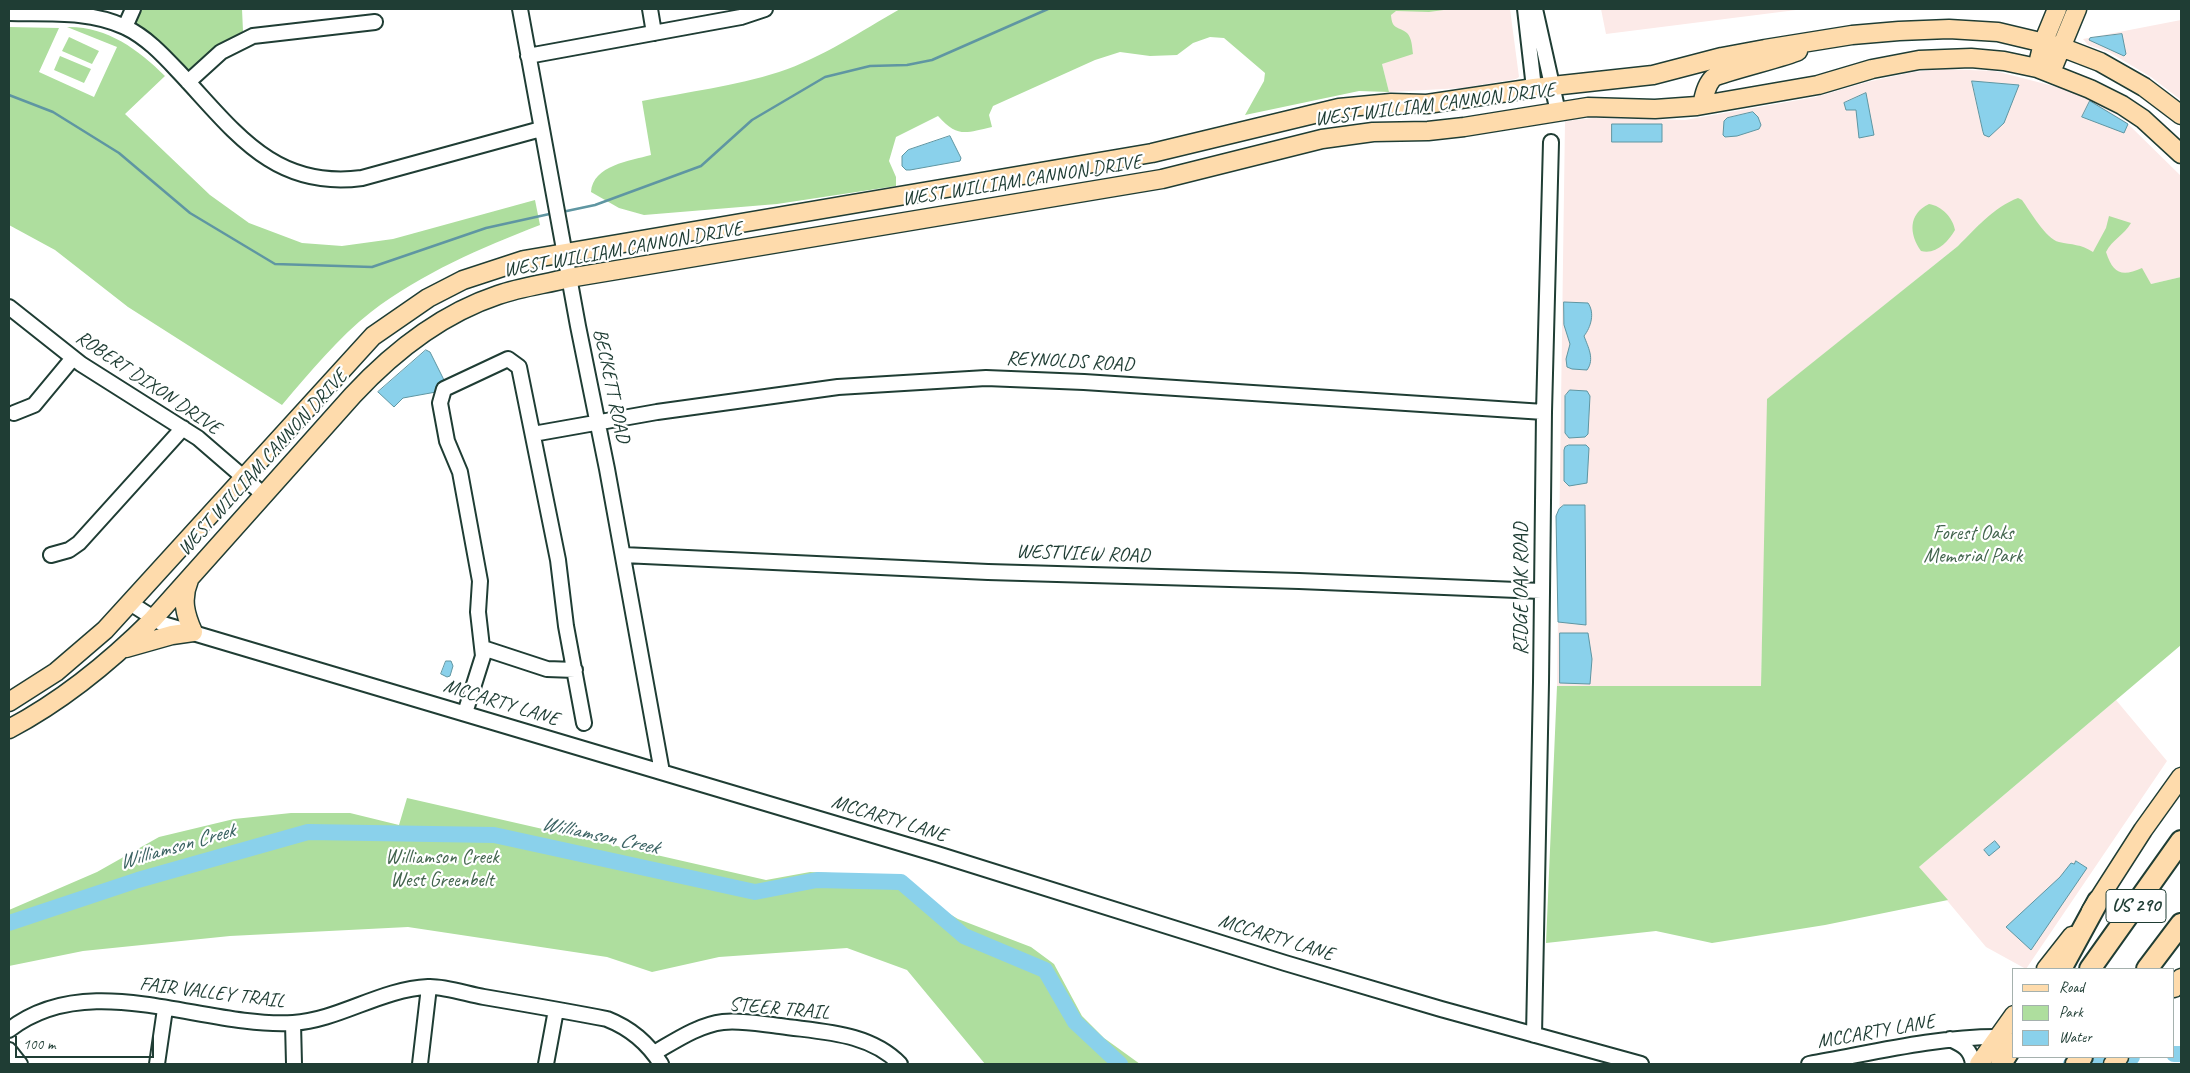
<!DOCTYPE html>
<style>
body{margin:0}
#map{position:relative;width:2190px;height:1073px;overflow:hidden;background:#fff;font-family:Caveat,sans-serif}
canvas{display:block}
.frame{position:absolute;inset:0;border:10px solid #1f3d34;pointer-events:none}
.legend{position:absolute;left:2012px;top:968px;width:162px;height:90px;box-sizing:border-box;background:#fff;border:1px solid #a5b1ae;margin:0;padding:6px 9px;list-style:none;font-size:15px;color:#1f3d34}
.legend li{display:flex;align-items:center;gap:10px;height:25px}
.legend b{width:25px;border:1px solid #a5b1ae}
.scale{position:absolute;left:15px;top:1036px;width:139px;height:22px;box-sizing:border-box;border:2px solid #1f3d34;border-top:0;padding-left:6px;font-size:15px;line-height:18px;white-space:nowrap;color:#1f3d34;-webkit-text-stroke:4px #fff;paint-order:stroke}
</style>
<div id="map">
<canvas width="2190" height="1073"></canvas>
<div class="frame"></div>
<ul class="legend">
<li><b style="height:6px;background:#fedbac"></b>Road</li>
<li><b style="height:14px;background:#aede9e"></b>Park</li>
<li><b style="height:14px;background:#8ad1eb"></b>Water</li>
</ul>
<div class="scale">100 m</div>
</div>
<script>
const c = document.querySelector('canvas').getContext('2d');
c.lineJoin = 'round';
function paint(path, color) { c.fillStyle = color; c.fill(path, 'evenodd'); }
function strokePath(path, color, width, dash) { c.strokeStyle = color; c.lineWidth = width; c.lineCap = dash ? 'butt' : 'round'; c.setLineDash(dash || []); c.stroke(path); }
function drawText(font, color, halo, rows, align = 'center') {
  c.font = font + ' Caveat,sans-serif'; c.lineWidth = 4.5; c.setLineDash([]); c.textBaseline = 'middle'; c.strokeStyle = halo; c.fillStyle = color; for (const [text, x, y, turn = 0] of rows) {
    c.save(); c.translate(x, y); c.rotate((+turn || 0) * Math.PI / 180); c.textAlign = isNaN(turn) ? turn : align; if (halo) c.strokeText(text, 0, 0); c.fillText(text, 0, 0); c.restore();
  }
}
paint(new Path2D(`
 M1400,9H1510L1519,77L1516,79L1462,88L1389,92L1377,44L1369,21Z
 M1601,9H1804L1606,34Z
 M2181,20V100L2151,77L2109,52L2088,45L2083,39Z
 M1944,69L1995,71L2057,87L2090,99L2125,121L2181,176V277L2088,299L1982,222L1958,246L1768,399L1761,686H1557L1565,121L1594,118L1685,120L1816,97L1867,82L1913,72Z
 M2116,700L2167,761L2026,969L1986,947L1919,867Z`), '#fceae8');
paint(new Path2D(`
 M138,9H242L243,31L214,50L192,70H189L158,40L136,25L135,22Z
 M900,9H1451L1429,12L1396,11L1391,15C1392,30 1398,26 1407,33C1412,38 1412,47 1413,54L1382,64L1389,92L1359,91L1245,115L1264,81L1265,73L1224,38L1210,37L1193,43L1177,55L1150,56L1120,52L1095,60L993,106L989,115L992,127C965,133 958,138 938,116L896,137L889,161L896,177V186L777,204L644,215L619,208L591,192C593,165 630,161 651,155L642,101C687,92 735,86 779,72C822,58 861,31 900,9Z
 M9,27L59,28L39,72L94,97L117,47L67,27C106,26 138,49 165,76L125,114L210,195L249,223L302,243L342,246L393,239L535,200L540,225C481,248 422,273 371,312C338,338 310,372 282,405L128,307L55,250L9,225Z
 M69,37L99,51L92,64L62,51Z
 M60,56L91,69L84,83L54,70Z
 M2018,198L2022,200C2030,211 2046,239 2059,242C2072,245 2081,244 2093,252L2106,228L2109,216L2131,223C2124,235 2112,240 2106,252C2113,274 2122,277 2142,268L2151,284L2181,277V645L1919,867L1948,900L1825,925L1712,943L1656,931L1546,943L1557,686H1761L1767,399L1958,246C1976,228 1994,207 2018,198Z
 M1929,204C1942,206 1953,218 1955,230C1948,242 1936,255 1921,251C1909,234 1908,214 1929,204Z
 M407,798L766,880L810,872L854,874L900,884L958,919L1031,947L1054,964L1082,1016L1104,1038L1140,1064H985L907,970L847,948L719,957L652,972L607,957L408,927L230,936L83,951L9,966V910L97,872L159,837L234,819L291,813H350L399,825Z`), '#aede9e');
const water = new Path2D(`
 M2122,34L2126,54L2124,56L2089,40L2090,38Z
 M1972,81L2019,85L2004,123L1989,137L1984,135L1983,132Z
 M1866,93L1874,135L1859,138L1856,110H1846L1844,103Z
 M2090,101L2128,124L2124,133L2082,117Z
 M1753,112L1758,117L1761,125L1759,129L1737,136L1725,137L1723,135L1724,121L1727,118Z
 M1612,124H1662V142H1612Z
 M950,136L961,158L960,161L910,170H906L902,166V156L908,150Z
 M1564,302L1588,303C1595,313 1591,327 1584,336C1588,347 1595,359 1587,370L1572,369L1567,367L1566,359L1570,344L1564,325Z
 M426,350L430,352L444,380L438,383L436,392L403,398L394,407L378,392Z
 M1570,390L1587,391L1590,396L1588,434L1585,437L1569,438L1565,433V396Z
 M1569,445H1586L1589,448L1587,483L1569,486L1564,481V450L1565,447Z
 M1564,505H1585L1586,625L1558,622L1556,516L1559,509Z
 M1560,633H1588L1592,659L1590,684L1560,683Z
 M446,661H451L453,666L450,676L447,677L441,674Z
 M1995,841L2000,847L1989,856L1984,850Z
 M2076,861L2087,868L2031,950L2006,927L2060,877L2071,863L2074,864Z`);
paint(water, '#8ad1eb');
strokePath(water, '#5f96a2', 1);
strokePath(new Path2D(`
 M9,95L53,112L119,153L190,213L275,264L372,267L486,228L554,213
 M562,212L595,205L701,166L752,120L825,77L870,66L907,65L932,60L1048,9`), '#5f96a2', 2.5);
strokePath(new Path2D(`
 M9,923L138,880L308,832L494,835L755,892L817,880L901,882L964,936L1045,970L1075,1022L1120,1064
 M2174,1054H2181
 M2071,1064L2103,1058L2132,1057`), '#8ad1eb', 16);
const minor = new Path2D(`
 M520,9L578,326L607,469L662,772
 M650,9L654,33
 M1525,9L1534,88
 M1535,9L1558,112
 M9,13C47,14 89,10 125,27C146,37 162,54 178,71C233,129 272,190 362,178L541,129
 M125,27L133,9
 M528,56L708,23L741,17L765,9
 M188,82L221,52L253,36L375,22
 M9,307L81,364L198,438L264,495
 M14,413L34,405L73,358
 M533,434L657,412L838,387L986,378L1084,382L1544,412
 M51,555L69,550L79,543L183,428
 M623,555L988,572L1299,581L1541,591
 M130,603L163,624L937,854L1285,963L1441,1009L1641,1064
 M483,648L547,669L575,670
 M465,713L483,656L478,612L480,581L460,472L447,441L440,403L444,389L508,359L519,367L558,560L566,626L584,723
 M293,1023L294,1064
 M9,1030C90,967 201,1028 293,1023C339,1020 381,989 428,987C444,986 467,994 484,997C525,1004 566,1011 607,1019C630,1028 648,1043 661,1064
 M1534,1035L1541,682L1544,412L1551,142
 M1950,1039C1963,1045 1971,1049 1973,1064
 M9,1050L20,1064
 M654,1053C675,1041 698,1025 723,1022C741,1020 761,1024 780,1026C821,1032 869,1032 900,1064
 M157,1064L165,1009
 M420,1064L429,987
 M546,1064L556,1010
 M1809,1064C1872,1053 1934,1037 1997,1037`);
const major = new Path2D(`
 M2037,68L2043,43L2057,9
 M2051,72L2077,9
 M1702,105C1704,96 1706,86 1712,79C1717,73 1783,58 1798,51
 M126,648L172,635L193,632C185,614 181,599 189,580
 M9,702L56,672L105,630L373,336L428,298L463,280L524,260L1152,153L1339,108L1391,103L1427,104L1534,88L1653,75L1722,57L1765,49L1852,35L1899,31L1949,29L1998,32L2061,47L2100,62L2144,87L2181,115
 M9,729C64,700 109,663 153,619L353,395C393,352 441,314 498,295C521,287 546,284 569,278L1162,179L1322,139L1373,132L1428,131L1464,127L1588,107L1655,109L1697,106L1818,85L1872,69L1919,60L1971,58L2004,61L2037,68L2090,89L2122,105L2143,119L2181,154
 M2091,911L2143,830L2181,777
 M2046,969L2072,936
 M2174,988L2181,978
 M1979,1064L2014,1015
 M2113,1064L2119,1057`);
const highway = new Path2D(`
 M2061,969L2098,901
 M2090,969L2181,841
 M2147,969L2181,924
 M2001,1064L2014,1043
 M2076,1064L2082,1057`);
strokePath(minor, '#1f3d34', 18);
strokePath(major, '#1f3d34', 21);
strokePath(highway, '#1f3d34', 24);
strokePath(minor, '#fff', 14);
strokePath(major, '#fedbac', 18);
strokePath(highway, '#fedbac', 20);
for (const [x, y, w] of [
 [2136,906,60]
]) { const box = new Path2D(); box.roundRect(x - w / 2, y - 16.5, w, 33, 4); c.fillStyle = '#fff'; c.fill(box); strokePath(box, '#1f3d34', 1); }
drawText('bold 19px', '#1f3d34', null, [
 ["US 290",2136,906]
]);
drawText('20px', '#1f3d34', '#fff', [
 ["WEST WILLIAM CANNON DRIVE",1435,105,-7],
 ["WEST WILLIAM CANNON DRIVE",1022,181,-9],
 ["WEST WILLIAM CANNON DRIVE",623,250,-10],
 ["REYNOLDS ROAD",1070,362,3],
 ["ROBERT DIXON DRIVE",148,383,34],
 ["BECKETT ROAD",611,386,78],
 ["WEST WILLIAM CANNON DRIVE",263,463,-48],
 ["WESTVIEW ROAD",1083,554,2],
 ["RIDGE OAK ROAD",1522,589,-90],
 ["MCCARTY LANE",501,703,17],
 ["MCCARTY LANE",889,819,17],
 ["MCCARTY LANE",1276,938,17],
 ["FAIR VALLEY TRAIL",212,993,7],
 ["STEER TRAIL",779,1009,5],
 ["MCCARTY LANE",1876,1032,-10]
]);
drawText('20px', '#43654e', '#fff', [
 ["Forest Oaks",1973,534],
 ["Memorial Park",1973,557],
 ["Williamson Creek",442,858],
 ["West Greenbelt",442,881]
]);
drawText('italic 21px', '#3a6262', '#fff', [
 ["Williamson Creek",600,836,12],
 ["Williamson Creek",177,847,-16]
]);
</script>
